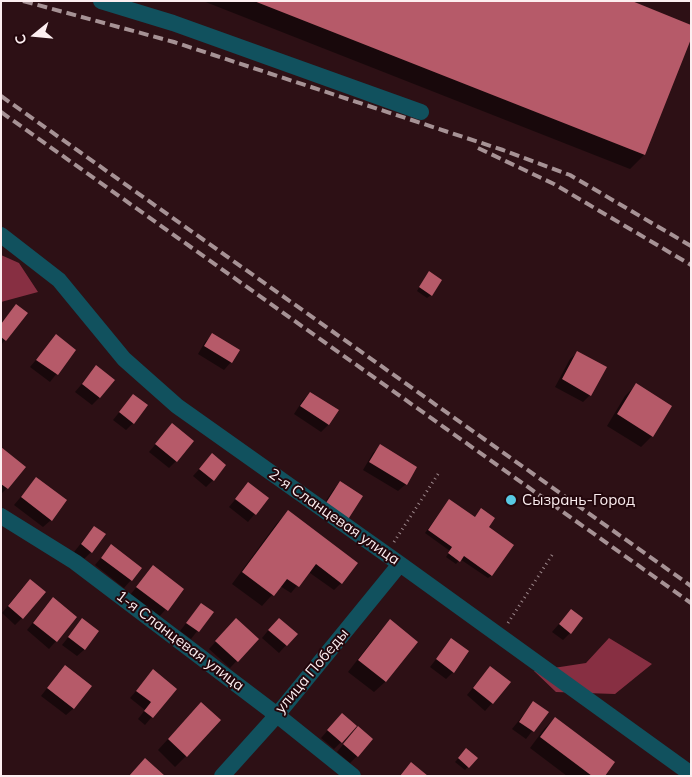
<!DOCTYPE html>
<meta charset="utf-8">
<style>
body{margin:0}
#map{position:relative;width:692px;height:777px;overflow:hidden;background:#2d1015;font-family:Mulish,sans-serif}
canvas{display:block}
.frame{position:absolute;inset:0;border:2px solid #fceef0;pointer-events:none}
.north{position:absolute;left:10px;top:10px;width:50px;height:50px;-webkit-text-stroke:4px #23070c;paint-order:stroke;rotate:253deg;font-size:14px;font-weight:700;line-height:20px;text-align:center;color:#fceef0}
.north::after{content:'';display:block;margin:auto;width:18px;height:22px;background:#fceef0;clip-path:polygon(50% 0,100% 100%,50% 72%,0 100%)}
</style>
<div id="map">
<canvas width="692" height="777"></canvas>
<div class="frame"></div>
<div class="north">С</div>
</div>
<script>
const c = document.querySelector('canvas').getContext('2d');
c.lineJoin = 'round';
function paint(path, color) { c.fillStyle = color; c.fill(path, 'evenodd'); }
function strokePath(path, color, width, dash) { c.strokeStyle = color; c.lineWidth = width; c.lineCap = dash ? 'butt' : 'round'; c.setLineDash(dash || []); c.stroke(path); }
function drawText(font, color, halo, rows, align = 'center') {
  c.font = font + ' Mulish,sans-serif'; c.lineWidth = 4; c.setLineDash([]); c.textBaseline = 'middle'; c.strokeStyle = halo; c.fillStyle = color; for (const [text, x, y, turn = 0] of rows) {
    c.save(); c.translate(x, y); c.rotate((+turn || 0) * Math.PI / 180); c.textAlign = isNaN(turn) ? turn : align; if (halo) c.strokeText(text, 0, 0); c.fillText(text, 0, 0); c.restore();
  }
}
paint(new Path2D(`
 M1,255L19,263L38,292L1,302Z
 M609,638L652,664L615,694L556,692L534,671L586,663Z`), '#872f42');
paint(new Path2D(`
 M203,1H628L691,35L644,155L630,169Z
 M426,276L431,295L427,298L417,291Z
 M16,306L5,340L1,345V323Z
 M212,335L231,362L224,370L198,354L205,342Z
 M56,336L75,350L50,382L30,367Z
 M578,352L590,395L583,402L555,387L570,359Z
 M96,367L100,397L92,405L75,392Z
 M636,385L652,436L641,447L607,426L625,396Z
 M310,393L328,425L321,432L294,414L303,400Z
 M133,395V423L126,430L113,420Z
 M172,425L176,461L169,468L149,452Z
 M380,446L416,467L406,484L398,491L363,470L373,453Z
 M1,449L7,488L1,494Z
 M212,455L213,480L206,487L193,476Z
 M36,479L51,520L43,527L14,505Z
 M340,483L362,497L318,513L333,490Z
 M248,484L267,499L248,522L229,507Z
 M446,504L487,527L492,575L488,578L460,559L456,564L446,557L450,551L425,533Z
 M288,512L341,583L334,590L310,573V570L291,593L280,586L262,606L232,584L277,523Z
 M94,527L91,552L84,559L74,552Z
 M111,546L131,580L124,588L95,565Z
 M153,567L183,589L159,617L130,595Z
 M23,587L22,618L15,625L2,613Z
 M201,604L212,612L191,639L180,631Z
 M46,606L56,641L49,649L27,630Z
 M571,610L570,633L563,640L552,632Z
 M82,620L85,649L77,656L62,645Z
 M390,621L417,642L385,682L374,692L348,672L379,632Z
 M229,627L257,639L230,668L209,649Z
 M271,627L296,634L279,653L262,638Z
 M451,640L453,672L446,679L430,667Z
 M490,667L492,703L485,711L467,695Z
 M153,671L175,689L145,725L138,719L145,710L130,698Z
 M58,674L74,708L66,715L41,696Z
 M534,702L547,712L526,739L512,729Z
 M190,715L186,756L175,767L158,750Z
 M555,718L603,776H567L530,748L544,729Z
 M335,722L341,742L334,749L321,738Z
 M351,735L357,756L350,763L337,752Z
 M466,750L476,758L465,770L455,762Z`), '#0007');
paint(new Path2D(`
 M254,1H632L691,25V39L645,155Z
 M429,271L442,280L432,296L419,287Z
 M16,304L28,313L6,341L1,337V324Z
 M212,333L240,350L232,363L204,346Z
 M56,334L76,350L58,375L36,360Z
 M577,351L607,367L591,396L562,379Z
 M96,365L115,380L100,398L82,384Z
 M636,383L672,406L653,437L617,414Z
 M310,392L339,410L329,425L300,406Z
 M133,394L148,405L134,424L119,412Z
 M172,423L194,441L177,462L155,444Z
 M380,444L417,467L407,485L369,462Z
 M1,447L26,467L8,489L1,484Z
 M212,453L226,465L214,481L199,469Z
 M36,477L67,500L52,521L21,497Z
 M340,481L363,496L347,521L324,506Z
 M248,482L269,498L256,515L235,499Z
 M449,499L475,517L481,508L495,518L489,527L514,545L492,576L464,556L460,562L448,553L452,547L428,530Z
 M288,510L358,563L342,584L316,564L299,587L287,579L274,596L242,572Z
 M94,526L106,534L92,553L81,544Z
 M111,544L142,568L132,581L101,558Z
 M153,565L184,589L168,611L136,587Z
 M30,579L46,592L23,619L8,606Z
 M53,597L77,617L57,642L33,623Z
 M201,603L214,612L199,632L186,623Z
 M571,609L583,618L571,634L559,624Z
 M82,618L99,631L85,650L68,637Z
 M236,618L259,639L238,662L215,641Z
 M279,618L298,634L287,646L268,630Z
 M390,619L418,642L386,682L358,660Z
 M451,638L469,651L454,673L436,659Z
 M65,665L92,686L74,709L47,688Z
 M490,666L511,682L493,704L473,688Z
 M153,669L177,689L153,718L144,711L151,702L136,691Z
 M533,701L549,712L534,732L519,722Z
 M201,702L221,720L187,757L168,739Z
 M342,713L357,726L342,743L327,730Z
 M555,717L615,762L605,776H592L540,737Z
 M358,726L373,739L358,757L343,744Z
 M466,748L478,758L469,768L458,758Z
 M145,758L165,776H129Z
 M411,762L428,776H400Z`), '#b65a69');
strokePath(new Path2D(`
 M394,542L440,471
 M508,623L554,552`), '#9e898d', 3, [1, 4]);
strokePath(new Path2D(`
 M101,1L173,23L421,112
 M1,235L59,280L124,359L177,406L400,564L691,774
 M1,516L75,562L277,715L353,776
 M222,776L277,715L400,564`), '#11515e', 16);
strokePath(new Path2D(`
 M23,1L174,42L503,150L570,175L691,246
 M1,96L691,586
 M1,112L691,603
 M478,148L554,184L691,265`), '#a69295', 4, [10, 5]);
for (const [x, y, r, color] of [
 [511,500,6,"#58c9e3"]
]) { const dot = new Path2D(); dot.arc(x, y, r, 0, 2 * Math.PI); c.fillStyle = color; c.fill(dot); strokePath(dot, '#23070c', 2); }
drawText('15px', '#fceef0', '#23070c', [
 ["Сызрань-Город",522,500]
], 'left');
drawText('15px', '#fceef0', '#23070c', [
 ["2-я Сланцевая улица",334,517,35],
 ["1-я Сланцевая улица",180,641,37],
 ["улица Победы",312,671,-50]
]);
</script>
